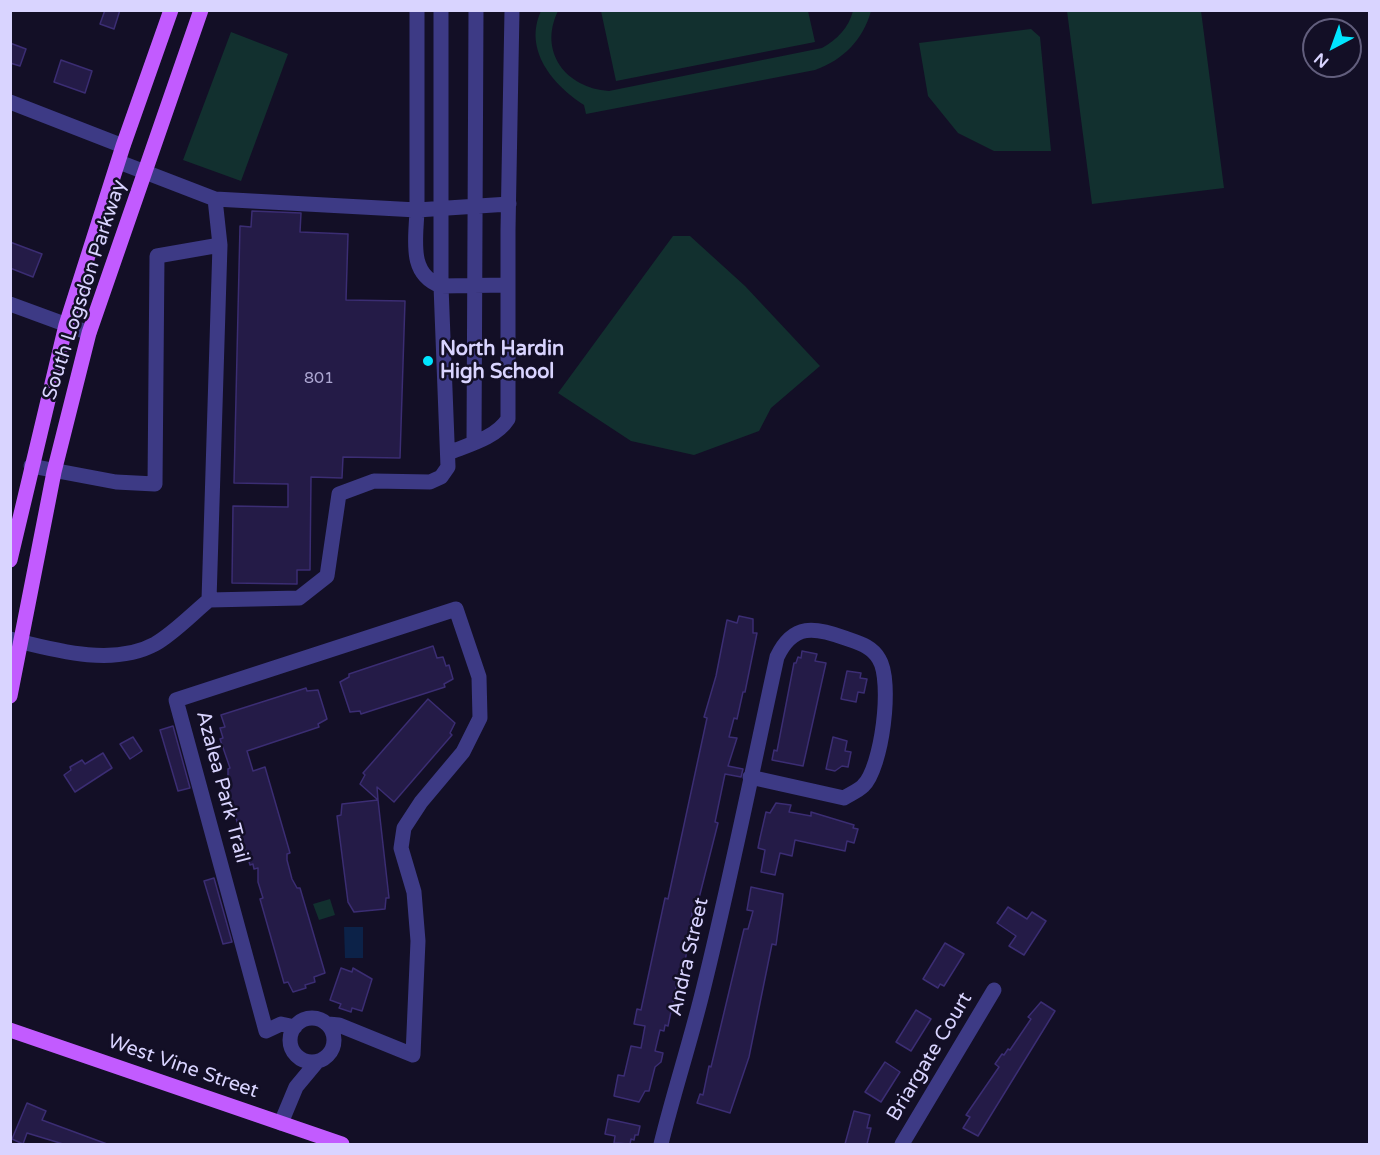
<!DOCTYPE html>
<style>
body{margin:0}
#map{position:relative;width:1380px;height:1155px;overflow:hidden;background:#130f26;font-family:"Varela Round",sans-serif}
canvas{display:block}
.frame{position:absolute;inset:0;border:12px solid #d9d4ff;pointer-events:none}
.north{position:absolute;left:1302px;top:18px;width:60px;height:60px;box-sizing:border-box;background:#130f26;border:2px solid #625e7d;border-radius:50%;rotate:221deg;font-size:16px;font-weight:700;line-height:24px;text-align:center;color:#d9d4ff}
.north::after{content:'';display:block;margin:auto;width:21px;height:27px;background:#00e5ff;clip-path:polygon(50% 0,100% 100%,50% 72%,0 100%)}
</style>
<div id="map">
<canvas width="1380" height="1155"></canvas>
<div class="frame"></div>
<div class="north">N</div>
</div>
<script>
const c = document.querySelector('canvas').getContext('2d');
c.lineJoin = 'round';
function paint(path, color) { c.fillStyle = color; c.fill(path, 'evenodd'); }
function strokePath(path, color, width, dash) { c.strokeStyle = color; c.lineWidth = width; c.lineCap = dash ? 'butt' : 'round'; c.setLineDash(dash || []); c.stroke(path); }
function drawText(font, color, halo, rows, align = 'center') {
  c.font = font + ' "Varela Round",sans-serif'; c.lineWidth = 5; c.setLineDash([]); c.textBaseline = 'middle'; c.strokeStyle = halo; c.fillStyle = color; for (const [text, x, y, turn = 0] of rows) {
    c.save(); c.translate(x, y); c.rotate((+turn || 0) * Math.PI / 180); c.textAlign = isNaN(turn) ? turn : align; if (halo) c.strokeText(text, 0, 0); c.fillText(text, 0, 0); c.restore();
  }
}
paint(new Path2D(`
 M541,11H558C538,52 566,88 609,91L822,48C837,40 849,27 853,11H871C863,40 843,60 815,70L586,114L584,105C553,85 523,50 541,11Z
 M601,11H808L815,42L616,81Z
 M1067,11H1201L1224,188L1092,204Z
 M1031,29L1040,37L1051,151H994L958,133L928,96L919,43Z
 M231,32L288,54L241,181L183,160Z
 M673,236H690L745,286L820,366L771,408L759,431L694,455L631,441L558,393Z
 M330,899L335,915L319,920L313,904Z`), '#12302f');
paint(new Path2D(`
 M344,927H363V958H345Z`), '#0c2248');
const building = new Path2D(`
 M105,10H120L114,29L100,24Z
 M10,43L26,49L20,66L10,63Z
 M61,60L92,71L85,93L54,82Z
 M252,211L301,213L300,232L348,234L346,300L405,301L400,458L343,457L342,478L311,477L310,570H297V584L232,583L233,506L288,507V484L234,483L240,226L251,227Z
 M10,242L42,254L33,277L10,268Z
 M739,616L753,619V633H757L745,692H743L737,719L734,718L729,737L737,738L728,766L743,769L741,777L725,774L715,822L718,823L695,914L692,913L684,970L680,969L668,1026L665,1025L664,1031L660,1030L655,1051L663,1053L661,1062L655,1067L649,1091H645L639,1102L614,1096L618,1075L624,1076L631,1046L641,1048L645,1026L634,1024L637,1009L641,1010L665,898L668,899L707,718L704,717L716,676L727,620L737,623Z
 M433,646L437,658L443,657L446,666L449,665L453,679L444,684L445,687L361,714L360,711L350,712L340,682L349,677V674Z
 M802,651L817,654L815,661L826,663L803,766L772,760L774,750L777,751L794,663H796L798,657L801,658Z
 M847,671L861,673L860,678L867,679L864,693L858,692L856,702L841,699Z
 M306,688L307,691L318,690L327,719L318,724L319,727L247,751L253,771L265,767L290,853L287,854V860L292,879L297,888H300L325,973L314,977L315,982L305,985L306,988L293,992L288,982L284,983L260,899L263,898L258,882V868L254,869L253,864L250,865L225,781L228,780V769L230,768L220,739L223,738L220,728L225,727L221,715Z
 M428,699L455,723L450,733L452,735L394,802L377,787L378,800L360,784L365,775L363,773Z
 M173,726L190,788L178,791L160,730Z
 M133,737L142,751L130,759L120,744Z
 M833,737L847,741L845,751L851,752L848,767L842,766L835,771L826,769Z
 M103,753L112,768L75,792L64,775L71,770L70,767L82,760L85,764Z
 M378,800L389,898H386L385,909L354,912L348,902L337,816L341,815L342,804Z
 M776,803L791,805L789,812L811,816V812L854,825L853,828L858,829L854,843L847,841L845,851L795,840L792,856L780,853L775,875L761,872L765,850L758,848L760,838L766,812L770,813Z
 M214,878L232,942L223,944L204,881Z
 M751,887L783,894L782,903L776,945L772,944L749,1057L730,1113L697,1103L700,1094L703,1095L709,1066L711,1067L744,929H748L753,911L747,910Z
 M1008,907L1027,919L1032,912L1046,921L1024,955L1009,946L1016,936L997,923Z
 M945,943L964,954L944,986L940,984L938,988L923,979Z
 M341,968L352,972L353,968L372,979L362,1011L352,1008L351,1012L339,1008L341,1004L330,1000Z
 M1041,1002L1055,1011L978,1136L963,1128L970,1117L966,1115L999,1067L995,1064L1002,1054L1004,1055L1008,1049L1010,1050L1031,1019L1028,1017Z
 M916,1010L931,1019L911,1051L896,1042Z
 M885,1062L900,1072L881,1102L865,1092Z
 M27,1103L46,1111L42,1120L107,1144H63L27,1133L23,1144L12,1139Z
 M854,1111L870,1115L867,1128H871L867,1144H845Z
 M608,1119L640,1126L638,1135H635L634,1140L631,1139L630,1144L614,1143L615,1136L605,1134Z`);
paint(building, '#241b47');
strokePath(building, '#3b2d73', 1.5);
strokePath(new Path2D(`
 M417,10V210L509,204
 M441,10V286L507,285
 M10,102L123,146
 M119,162L215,199L417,210C416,240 408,274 441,286L448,467L441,477L430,482L374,481L339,494L327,576L299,598L209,600
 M10,304L89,333
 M474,442L476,10
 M448,453C468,445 496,438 508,419V230L512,10
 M31,466L116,482L155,484L157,256L220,245
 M10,639C54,650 113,667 155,644C174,633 192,614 209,600L220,245L215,199
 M290 1040a22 22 0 1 1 44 0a22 22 0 1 1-44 0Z
 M266,1031L176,700L456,609L479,677L480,718L463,752L421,802L404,828L401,848L414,892L418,941L413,1055L339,1025L328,1024
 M266,1031L281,1024L295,1027
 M281,1123L296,1087L316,1063
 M661,1144C674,1091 691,1040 704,986C731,877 753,767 777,657C793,623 815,627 845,638C859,643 872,646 879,659C893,681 882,768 863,786C858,791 850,794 844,798L750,777
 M902,1144L994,990`), '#3d3a85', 15);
strokePath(new Path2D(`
 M10,560L66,325L123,146L171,10
 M10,696L54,472L89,333L201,10
 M10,1030L342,1144`), '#c25bff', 15);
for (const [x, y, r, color] of [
 [428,361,6,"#00e5ff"]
]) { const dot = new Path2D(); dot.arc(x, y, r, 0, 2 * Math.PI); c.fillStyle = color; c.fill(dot); strokePath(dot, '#130f26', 2); }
drawText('16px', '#aca6d1', null, [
 ["801",319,379]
]);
drawText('20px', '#d9d4ff', '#130f26', [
 ["South Logsdon Parkway",85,290,-72],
 ["Azalea Park Trail",222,787,75],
 ["Andra Street",689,957,-77],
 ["Briargate Court",930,1057,-59],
 ["West Vine Street",183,1067,19]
]);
drawText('bold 20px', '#d9d4ff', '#130f26', [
 ["North Hardin",440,350],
 ["High School",440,373]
], 'left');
</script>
